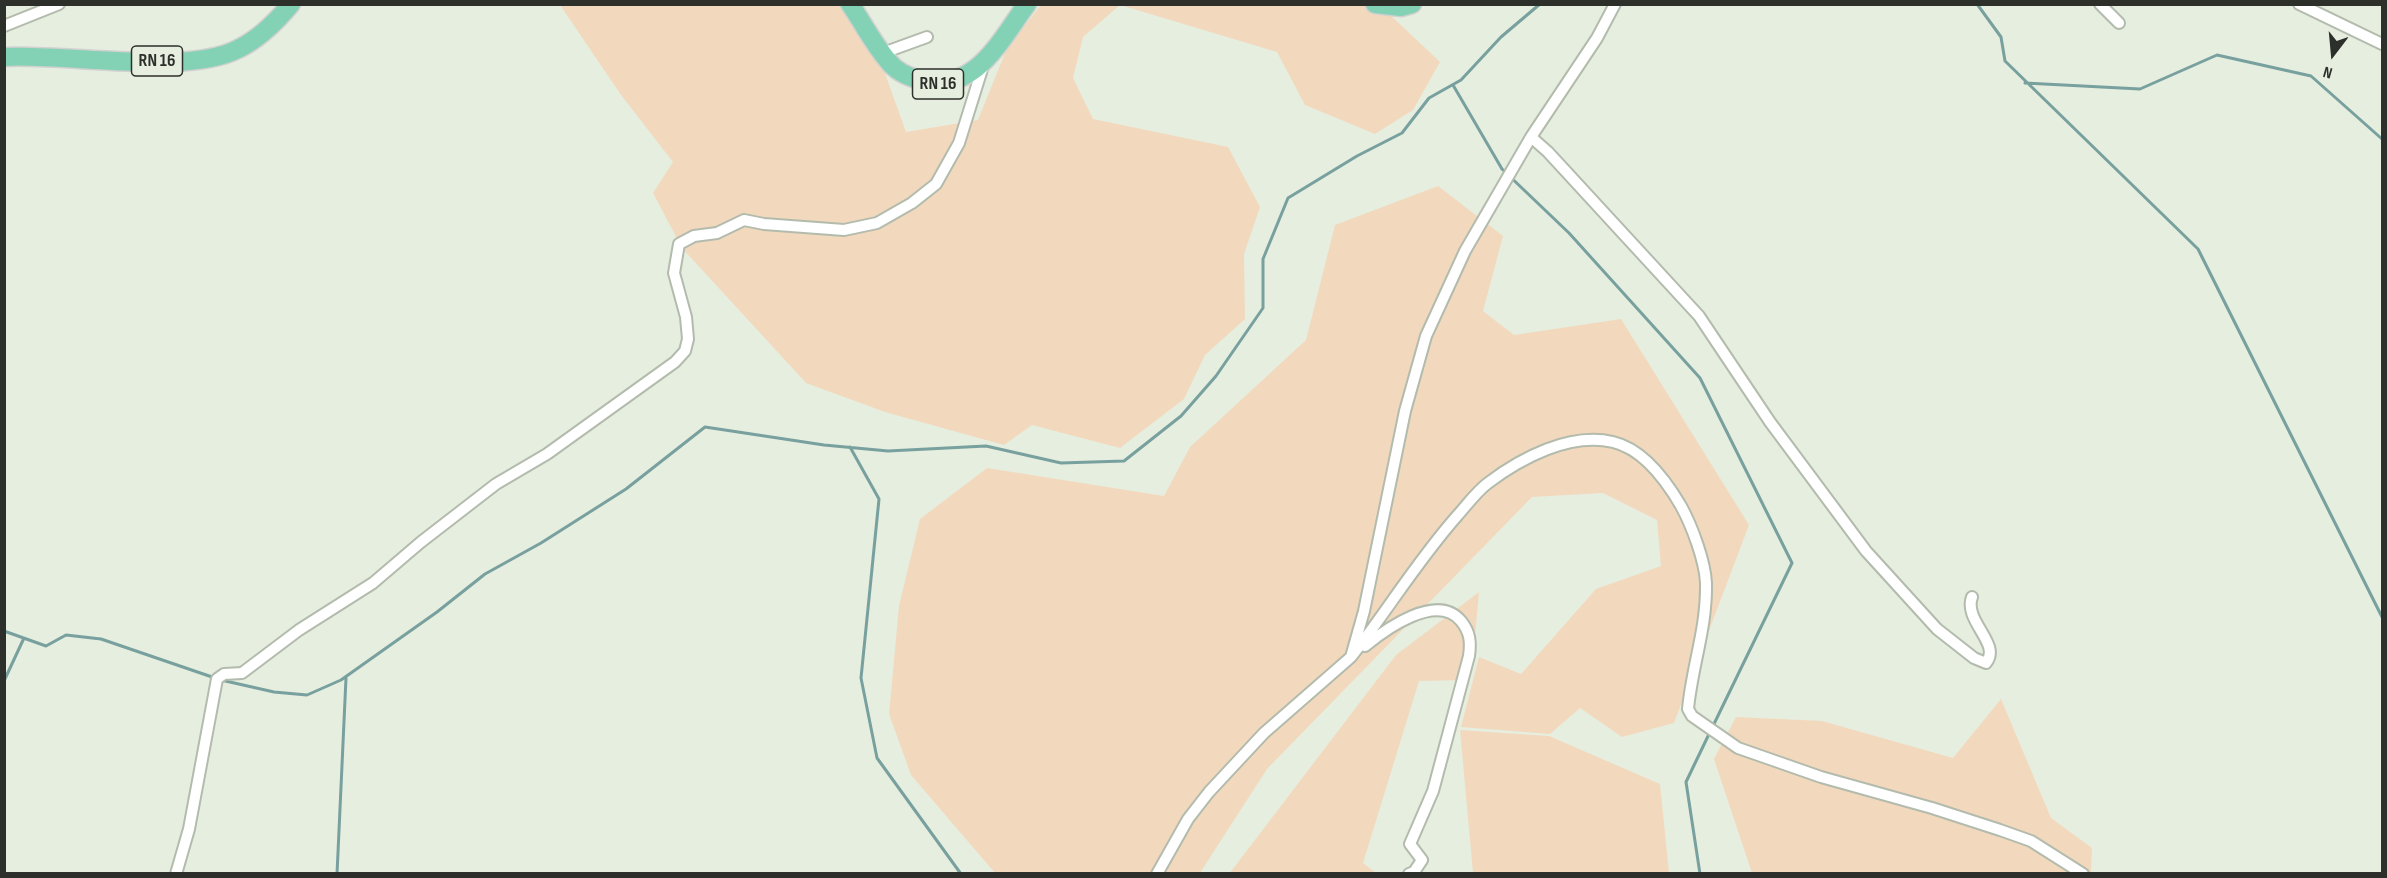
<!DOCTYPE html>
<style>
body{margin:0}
#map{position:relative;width:2387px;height:878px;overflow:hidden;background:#e6eedf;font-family:"Sofia Sans Condensed",sans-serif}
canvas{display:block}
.frame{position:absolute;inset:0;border:6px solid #2c2f2a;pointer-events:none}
.north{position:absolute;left:2303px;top:24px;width:60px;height:60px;-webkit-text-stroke:4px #e6eedf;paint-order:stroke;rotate:196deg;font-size:16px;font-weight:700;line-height:24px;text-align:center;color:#2c2f2a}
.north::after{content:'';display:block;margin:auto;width:21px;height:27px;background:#2c2f2a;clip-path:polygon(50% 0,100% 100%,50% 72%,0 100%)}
</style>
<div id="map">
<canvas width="2387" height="878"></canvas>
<div class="frame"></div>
<div class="north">N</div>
</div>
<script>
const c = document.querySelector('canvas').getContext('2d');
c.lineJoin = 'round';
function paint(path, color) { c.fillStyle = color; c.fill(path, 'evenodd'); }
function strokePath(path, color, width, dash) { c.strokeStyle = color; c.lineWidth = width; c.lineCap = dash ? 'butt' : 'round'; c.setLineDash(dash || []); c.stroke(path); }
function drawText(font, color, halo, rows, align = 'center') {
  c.font = font + ' "Sofia Sans Condensed",sans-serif'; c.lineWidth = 4.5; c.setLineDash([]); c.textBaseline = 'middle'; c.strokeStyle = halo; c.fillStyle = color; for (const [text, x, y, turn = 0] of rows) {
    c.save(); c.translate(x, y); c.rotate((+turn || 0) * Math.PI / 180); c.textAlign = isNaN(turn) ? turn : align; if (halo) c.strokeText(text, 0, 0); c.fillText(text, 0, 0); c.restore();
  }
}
paint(new Path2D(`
 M560,5H856L864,15L906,132L978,120L1007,48L1041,5H1361L1386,11L1440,62L1413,110L1375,134L1305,105L1277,52L1120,5L1083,37L1073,78L1093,119L1228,147L1260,207L1244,254L1245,319L1205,355L1184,399L1120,448L1032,425L1004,445L885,412L806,383L682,248L653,193L673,162L621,95Z
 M1438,186L1503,236L1483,311L1514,335L1621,319L1749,525L1674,723L1622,737L1580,708L1550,734L1461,727L1479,657L1521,674L1596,589L1661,566L1657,520L1603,493L1532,497L1267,769L1200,873H995L911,775L889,714L899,606L920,519L987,468L1164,496L1190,447L1306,340L1335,225Z
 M1479,592L1473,657L1468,680L1419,681L1363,863L1376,873L1229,874L1396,655Z
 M2001,699L2051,818L2092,848L2091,873H1752L1714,759L1736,717L1822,721L1953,758Z
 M1460,730L1549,736L1660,784L1669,873H1473Z`), '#f2d9be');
strokePath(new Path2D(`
 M1977,4L2001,37L2005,61L2198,249L2382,617
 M2025,83L2140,89L2217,55L2311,76L2382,139
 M1453,85L1502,169L1569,233L1700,378L1792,563L1713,726
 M850,447L879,499L861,678L877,758L961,874
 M4,631L46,646L66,635L101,639L215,678
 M221,680L274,692L307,695L341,680L437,612L485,574L541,543L626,489L705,427L824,445L888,451L986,446L1061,463L1124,461L1181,416L1216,376L1263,308V259L1288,198L1357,156L1402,133L1429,98L1461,80L1501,37L1540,4
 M4,681L24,638
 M337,874L346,678
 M1700,874L1686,782L1710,732`), '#78a09e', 3);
const street = new Path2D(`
 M2100,4L2119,23
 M2299,4L2382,44
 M4,26L59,4
 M883,53L927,37
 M1531,137L1548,152L1699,316L1770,422L1866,551L1937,629L1974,658L1986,663C2002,644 1963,621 1972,597
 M1365,646C1386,629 1437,592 1461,621C1470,632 1471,642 1469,656L1433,791L1410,844L1422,860L1414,872L1409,874
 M1351,657C1387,611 1418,560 1457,516C1467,505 1476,492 1488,483C1521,458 1570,432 1613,442C1643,449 1667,482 1681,506C1692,526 1705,561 1706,583C1707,628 1692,666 1688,709L1692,716L1738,748L1821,777L1932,808L2000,830L2031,841L2083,874
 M176,874L189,829L217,679L224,674L242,673L299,630L373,583L421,542L496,484L547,454L675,362L685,351L688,339L686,317L674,273L679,244L694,236L717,233L744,220L764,224L844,230L877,223L912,203L936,184L959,143L984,63
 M1157,874L1188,819L1209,792L1264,733L1351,657L1364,611L1405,411L1426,336L1465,251L1531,137L1597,38L1615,4`);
const primary = new Path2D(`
 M850,4C863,23 874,45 889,62C896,71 909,77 920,80C974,95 1000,41 1027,4
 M1375,4L1401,7L1412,4
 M4,57C67,53 186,76 238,49C259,39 276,22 291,4`);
strokePath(street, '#b3bbad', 14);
strokePath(primary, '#d1d1d0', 21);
strokePath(street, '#fff', 10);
strokePath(primary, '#84d2b5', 18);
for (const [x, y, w] of [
 [157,61,51],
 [938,84,51]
]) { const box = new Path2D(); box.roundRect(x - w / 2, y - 15, w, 30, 4.5); c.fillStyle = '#e6eedf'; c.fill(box); strokePath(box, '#2c2f2a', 1.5); }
drawText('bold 18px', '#2c2f2a', null, [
 ["RN 16",157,61],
 ["RN 16",938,84]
]);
</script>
